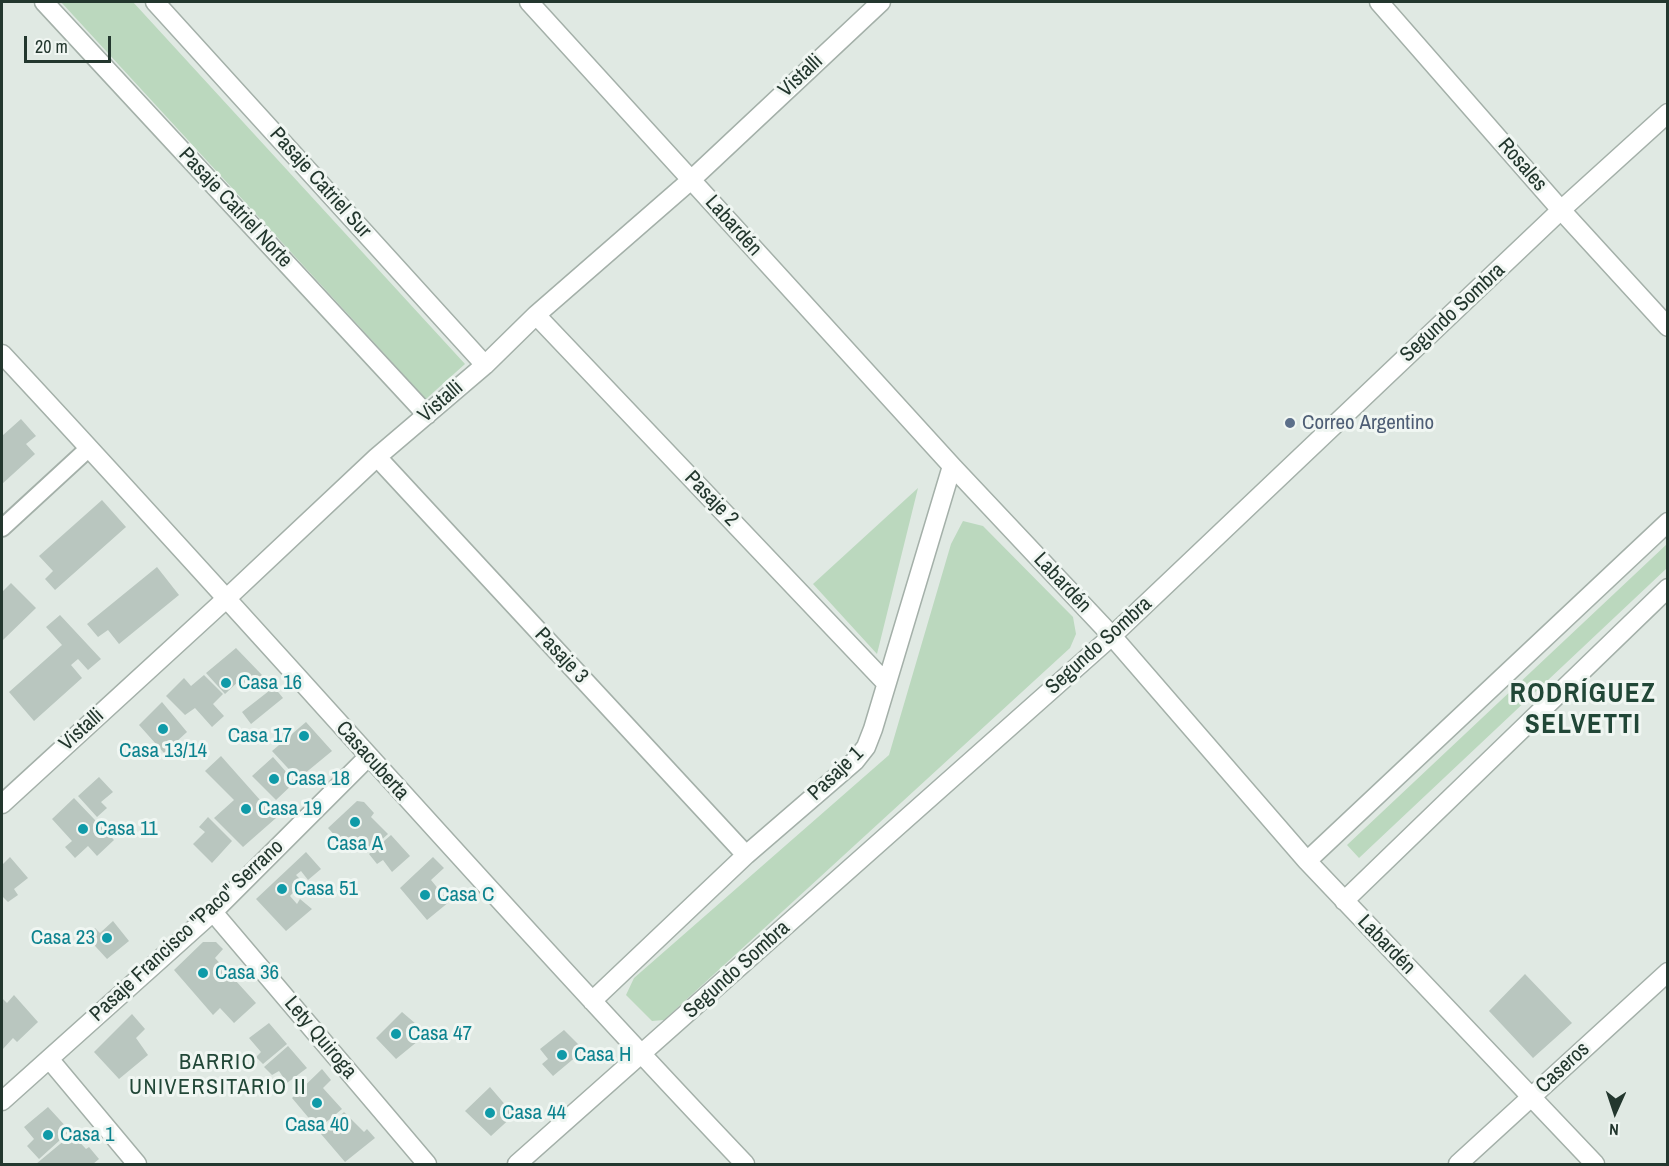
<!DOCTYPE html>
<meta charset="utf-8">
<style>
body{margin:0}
#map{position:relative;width:1669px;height:1166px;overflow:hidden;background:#e0e9e3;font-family:"Archivo Narrow",sans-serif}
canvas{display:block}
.frame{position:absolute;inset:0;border:3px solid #23372e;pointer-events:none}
.north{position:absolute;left:1585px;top:1082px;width:60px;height:60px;-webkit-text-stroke:4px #f0f6f2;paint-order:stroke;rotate:183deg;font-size:16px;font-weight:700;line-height:24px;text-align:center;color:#23372e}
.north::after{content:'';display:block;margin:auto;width:21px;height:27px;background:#23372e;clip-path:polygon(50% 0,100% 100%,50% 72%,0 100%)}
.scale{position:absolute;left:24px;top:36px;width:87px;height:27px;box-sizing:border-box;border:3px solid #23372e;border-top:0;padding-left:8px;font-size:18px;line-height:21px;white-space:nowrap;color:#23372e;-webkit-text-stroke:4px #f0f6f2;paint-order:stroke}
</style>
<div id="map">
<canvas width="1669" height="1166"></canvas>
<div class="frame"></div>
<div class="north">N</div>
<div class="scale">20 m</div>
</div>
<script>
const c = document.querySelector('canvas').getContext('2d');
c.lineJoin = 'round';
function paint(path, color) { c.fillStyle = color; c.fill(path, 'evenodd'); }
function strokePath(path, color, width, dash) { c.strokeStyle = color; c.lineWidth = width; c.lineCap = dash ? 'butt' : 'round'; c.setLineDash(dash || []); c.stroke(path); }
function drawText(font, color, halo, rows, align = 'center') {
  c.font = font + ' "Archivo Narrow",sans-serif'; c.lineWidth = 6; c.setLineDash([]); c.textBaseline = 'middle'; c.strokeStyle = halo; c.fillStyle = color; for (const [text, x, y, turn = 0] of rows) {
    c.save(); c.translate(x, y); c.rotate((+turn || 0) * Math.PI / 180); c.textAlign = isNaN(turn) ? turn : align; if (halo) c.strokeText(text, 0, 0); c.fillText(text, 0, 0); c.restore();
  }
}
paint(new Path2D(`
 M61,2H133L465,364L426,399Z
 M918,488L877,654L813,584Z
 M963,521L983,526L1073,617L1076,634L1070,648L664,1020L652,1021L626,995L634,978L889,755L951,544Z
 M1667,544V568L1359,858L1347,845Z`), '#bbd8be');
paint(new Path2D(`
 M21,419L36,436L26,444L35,454L2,484V436Z
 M102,500L126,527L55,590L45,579L53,571L39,556Z
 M157,567L179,595L119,644L108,630L98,637L87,624Z
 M11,583L36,608L2,641V592Z
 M60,615L101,659L88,670L78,659L71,665L82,678L34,721L9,692L62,645L46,627Z
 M236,648L262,675L248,686L241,679L225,694L206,673Z
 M204,675L223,694L213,704L224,716L212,727L195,708L185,715L166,696L184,678L191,686Z
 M274,687L283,698L251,724L242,712Z
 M162,702L187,732L164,753L139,725Z
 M306,722L332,751L298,779L272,751Z
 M221,756L276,818L243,847L214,818L234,800L205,771Z
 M273,757L295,782L276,800L252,776Z
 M99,777L113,792L101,802L107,808L97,817L78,796Z
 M74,798L114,840L97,856L88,846L75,858L65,847L72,841L52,819Z
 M357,801L364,802L374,813L371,817L388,834L367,853L361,846L351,853L328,828Z
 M208,817L232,841L212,863L193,844L205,832L199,827Z
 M391,835L410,856L392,872L383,860L377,864L369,854Z
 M306,852L321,869L308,880L301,871L296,875L303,882L290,896L297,904L300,899L312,909L286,931L256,899Z
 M10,857L28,878L14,889L18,895L8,902L2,896V865Z
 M433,857L444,868L431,880L449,902L427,920L400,888Z
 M113,921L129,941L107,959L85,935L95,928L100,933Z
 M203,942H216L223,949L215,958L256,1003L234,1023L220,1008L213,1015L174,970Z
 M1525,974L1572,1023L1533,1058L1489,1011Z
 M14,995L38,1022L17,1042L13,1038L3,1049L2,1048V998L7,1003Z
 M402,1012L416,1024L409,1030L418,1041L396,1059L376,1038Z
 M132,1014L145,1029L136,1038L148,1055L119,1079L94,1052Z
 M269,1023L287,1044L263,1064L256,1057L261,1052L249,1038Z
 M564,1030L584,1050L553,1076L542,1064L548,1059L540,1049Z
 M288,1046L307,1068L287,1083L279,1071L272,1075L264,1067Z
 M322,1069L331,1080L323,1088L342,1109L318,1129L292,1098Z
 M490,1087L514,1115L491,1136L465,1111Z
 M48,1107L70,1131L39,1159L27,1146L34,1139L24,1127Z
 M344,1112L364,1132L367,1129L375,1138L345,1162L321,1134Z
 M72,1134L86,1149L89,1147L99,1159L93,1164H36Z`), '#b9c6bf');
const service = new Path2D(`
 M2,528L89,448`);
const minor = new Path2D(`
 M44,2L427,415
 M155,2L485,365
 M529,2L952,466L1112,636L1307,861L1595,1164
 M1379,2L1561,210L1668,327
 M536,315L886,683
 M2,354C252,622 493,899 745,1164
 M377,457L746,855
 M2,804L227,598L377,457L485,365L536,315L691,180L881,2
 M1307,861L1668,522
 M1344,901L1668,588
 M213,912L427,1164
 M592,1001L746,855L855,761L866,747L873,729L952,466
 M50,1060L137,1164
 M2,1101L213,912L368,757
 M1458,1164L1668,972`);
const tertiary = new Path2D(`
 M517,1164L1112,636L1561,210L1668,113`);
strokePath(service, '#a4b0a9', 20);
strokePath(minor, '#a4b0a9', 21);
strokePath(tertiary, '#a4b0a9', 21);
strokePath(service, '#fff', 16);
strokePath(minor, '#fff', 18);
strokePath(tertiary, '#fff', 18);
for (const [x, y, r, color] of [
 [1290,423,6,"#5c6f8a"],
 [226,683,6,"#0f9aa8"],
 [163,729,6,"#0f9aa8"],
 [304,736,6,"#0f9aa8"],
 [274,779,6,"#0f9aa8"],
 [246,809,6,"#0f9aa8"],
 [355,822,6,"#0f9aa8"],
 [83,829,6,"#0f9aa8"],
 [282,889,6,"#0f9aa8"],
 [425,895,6,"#0f9aa8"],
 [107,938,6,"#0f9aa8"],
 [203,973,6,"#0f9aa8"],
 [396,1034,6,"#0f9aa8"],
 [562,1055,6,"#0f9aa8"],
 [317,1103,6,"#0f9aa8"],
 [490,1113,6,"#0f9aa8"],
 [48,1135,6,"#0f9aa8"]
]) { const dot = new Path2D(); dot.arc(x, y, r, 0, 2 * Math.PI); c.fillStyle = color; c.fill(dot); strokePath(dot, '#f0f6f2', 2); }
drawText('21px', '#23372e', '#f0f6f2', [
 ["Vistalli",801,76,-43],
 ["Rosales",1522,165,49],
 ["Pasaje Catriel Sur",320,183,48],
 ["Pasaje Catriel Norte",235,208,47],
 ["Labardén",733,226,48],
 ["Segundo Sombra",1453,313,-43],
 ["Vistalli",441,402,-41],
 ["Pasaje 2",711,499,46],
 ["Labardén",1062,583,47],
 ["Segundo Sombra",1099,646,-42],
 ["Pasaje 3",561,656,47],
 ["Vistalli",82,730,-42],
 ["Casacuberta",372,761,48],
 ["Pasaje 1",836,774,-44],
 ["Pasaje Francisco \"Paco\" Serrano",187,931,-43],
 ["Labardén",1386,945,46],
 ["Segundo Sombra",737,970,-42],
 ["Lety Quiroga",320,1038,50],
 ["Caseros",1563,1068,-43]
]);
drawText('21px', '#4e5e75', '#f0f6f2', [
 ["Correo Argentino",1302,423]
], 'left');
drawText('21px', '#0d838f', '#f0f6f2', [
 ["Casa 16",238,683],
 ["Casa 17",292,736,"right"],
 ["Casa 13/14",163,751,"center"],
 ["Casa 18",286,779],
 ["Casa 19",258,809],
 ["Casa 11",95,829],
 ["Casa A",355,844,"center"],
 ["Casa 51",294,889],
 ["Casa C",437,895],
 ["Casa 23",95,938,"right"],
 ["Casa 36",215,973],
 ["Casa 47",408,1034],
 ["Casa H",574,1055],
 ["Casa 44",502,1113],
 ["Casa 40",317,1125,"center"],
 ["Casa 1",60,1135]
], 'left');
c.letterSpacing = '1.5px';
drawText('22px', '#214737', '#f0f6f2', [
 ["BARRIO",218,1063],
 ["UNIVERSITARIO II",218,1088]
]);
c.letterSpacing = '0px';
c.letterSpacing = '1.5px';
drawText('bold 27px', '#214737', '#f0f6f2', [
 ["RODRÍGUEZ",1583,695],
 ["SELVETTI",1583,726]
]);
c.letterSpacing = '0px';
</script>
